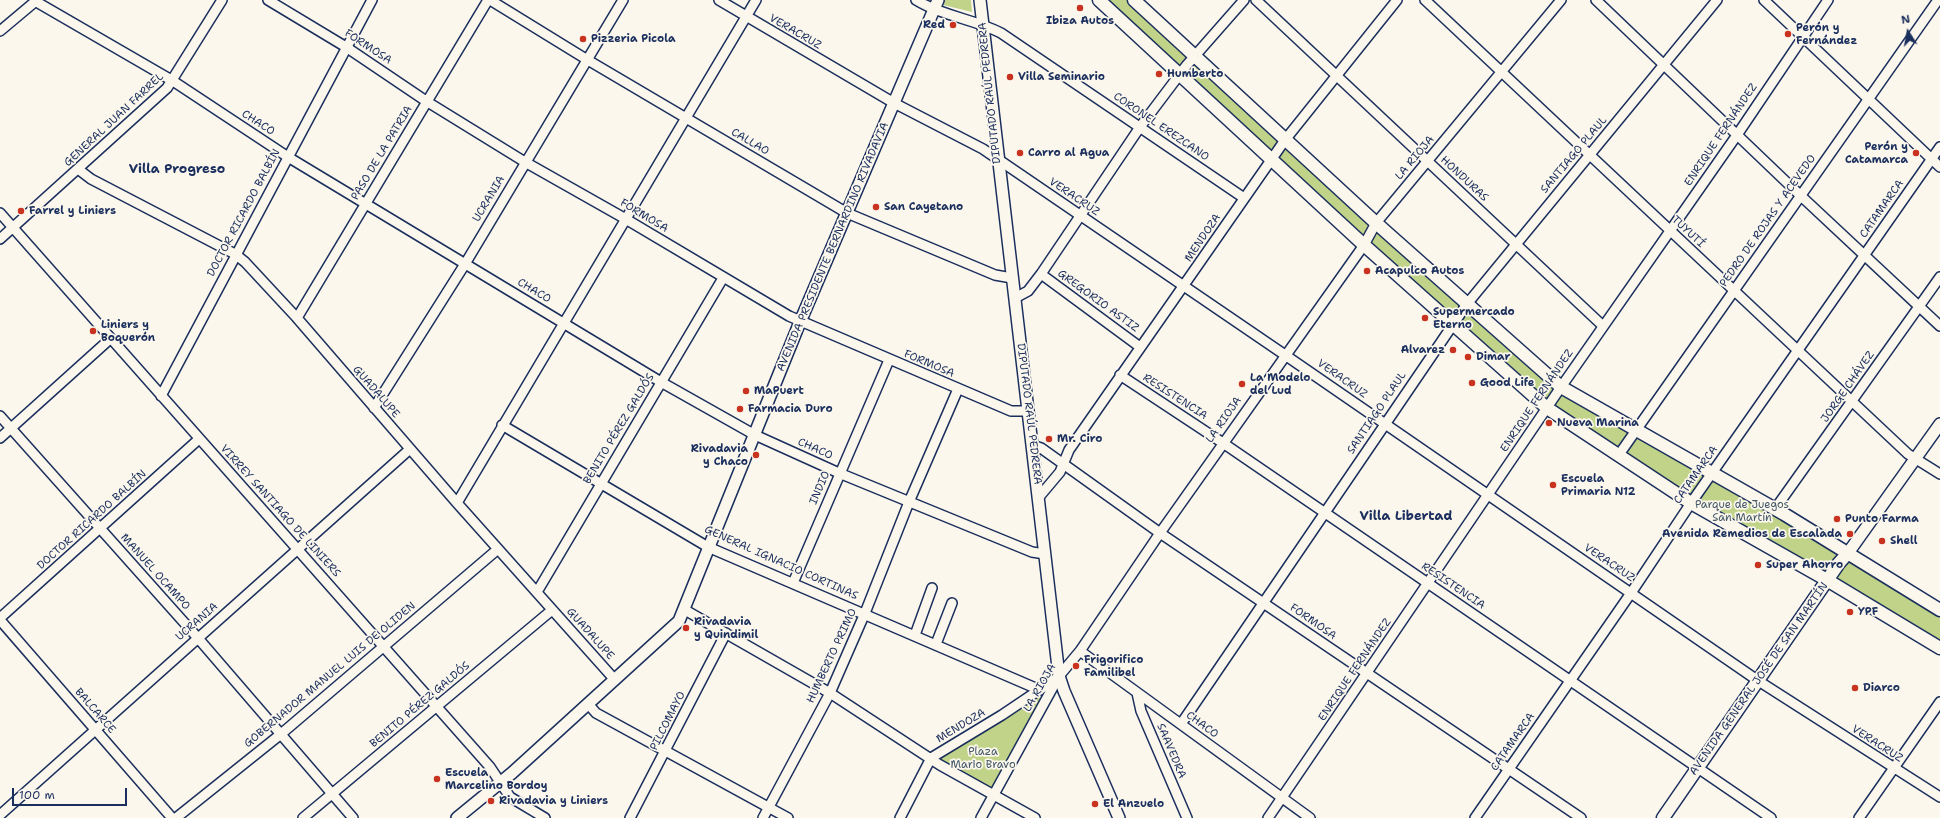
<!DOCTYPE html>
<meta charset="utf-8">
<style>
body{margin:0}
#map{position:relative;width:1940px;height:818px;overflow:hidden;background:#fbf7ec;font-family:"Shantell Sans",sans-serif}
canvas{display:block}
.north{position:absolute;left:1888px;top:12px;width:40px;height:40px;-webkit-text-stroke:3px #fbf7ec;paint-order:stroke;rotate:349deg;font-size:11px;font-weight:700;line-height:16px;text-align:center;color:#1b2f5e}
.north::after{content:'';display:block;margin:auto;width:14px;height:18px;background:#1b2f5e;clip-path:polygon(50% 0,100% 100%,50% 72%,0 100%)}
.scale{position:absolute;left:12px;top:788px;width:115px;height:18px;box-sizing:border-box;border:2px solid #1b2f5e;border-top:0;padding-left:5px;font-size:12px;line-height:14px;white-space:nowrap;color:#1b2f5e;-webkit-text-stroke:3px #fbf7ec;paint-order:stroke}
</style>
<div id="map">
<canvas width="1940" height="818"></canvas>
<div class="north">N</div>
<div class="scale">100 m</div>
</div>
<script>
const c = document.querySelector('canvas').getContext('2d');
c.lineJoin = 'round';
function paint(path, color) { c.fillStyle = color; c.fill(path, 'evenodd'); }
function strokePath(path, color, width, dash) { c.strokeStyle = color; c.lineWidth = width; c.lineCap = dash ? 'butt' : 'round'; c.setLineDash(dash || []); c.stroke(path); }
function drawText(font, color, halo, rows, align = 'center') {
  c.font = font + ' "Shantell Sans",sans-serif'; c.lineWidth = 3.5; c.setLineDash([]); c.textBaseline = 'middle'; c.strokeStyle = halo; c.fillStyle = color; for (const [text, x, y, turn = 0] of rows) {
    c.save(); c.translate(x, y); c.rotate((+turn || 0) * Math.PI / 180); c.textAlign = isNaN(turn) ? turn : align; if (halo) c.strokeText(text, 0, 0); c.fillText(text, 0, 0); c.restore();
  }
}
paint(new Path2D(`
 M945,0H971L972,12L943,5Z
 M1099,0H1134L1561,387L1940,610V648L1547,408Z
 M1059,676L993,796L931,758Z`), '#c0d388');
const minor = new Path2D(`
 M268,0L346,47L426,101L525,162L624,218L789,316L1011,411H1027
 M490,0L586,59L847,213L995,275L1012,278
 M719,0L894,103L983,149L1285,355L1757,680L1940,797
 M916,0C942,16 974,19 1001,33L1244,198
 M1256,0L1603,326
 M1425,0L1908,454L1940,474
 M1596,0L1801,196L1940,326
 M1764,0L1940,167
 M35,1L173,81L288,157L661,382L755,435L839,473L1032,552L1045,554
 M0,31L37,0
 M78,169L91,179L235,254L245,262L297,318L457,503L615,680
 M0,213L490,767L510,797L545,818
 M0,239L167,88L222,0
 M1041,274L1140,347
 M1015,298L1028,291L1041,274L1140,127L1186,66L1244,0
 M297,318L488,0
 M1120,375L1223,443L1771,818
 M161,396L372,0
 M374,408L465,264L623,0
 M0,416L197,637L353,818
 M502,425L708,547L1040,690
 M0,438L110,339
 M1032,445L1041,448L1160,533L1581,818
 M1618,456L1938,0
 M1039,497L1060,472L1069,450L1285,140L1397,0
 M457,503L756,0
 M1775,509L1940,277
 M793,583L889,360
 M537,592L723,278
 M685,610L830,693L940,765L1035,818
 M0,618L199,439
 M0,620L172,818
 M915,635L932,588
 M936,644L952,603
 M1080,651L1310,818
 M1137,693L1141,711L1187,818
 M589,705L596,713L788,818
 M1181,724L1467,304L1717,0
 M0,815L410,449
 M176,818L281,734L498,549
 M303,818L552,610
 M630,818L726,633
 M763,818L830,693L865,613L909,502L958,389
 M900,818L931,758L1002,715L1057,678
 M981,818L1059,676L1080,651L1160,533L1364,245L1376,223L1561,0
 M1268,818L1561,387L1737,135L1828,0
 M1475,818L1631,593L1691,503L1940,147
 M1859,818L1940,702`);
const tertiary = new Path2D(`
 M980,0L1059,676L1064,691L1119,818
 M1848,553L1940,424
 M457,818L512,773L679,621L800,322L938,0`);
const secondary = new Path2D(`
 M1099,0L1364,245L1547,408L1691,503L1827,580L1940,648
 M1134,0L1376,223L1561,387L1784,514L1940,610
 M1663,818L1839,563L1848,553`);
strokePath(minor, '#1b2f5e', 12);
strokePath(tertiary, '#1b2f5e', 14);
strokePath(secondary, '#1b2f5e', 15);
strokePath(minor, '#fbf7ec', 9);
strokePath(tertiary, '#fbf7ec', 11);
strokePath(secondary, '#fbf7ec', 12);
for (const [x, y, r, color] of [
 [1080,8,4,"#c8321e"],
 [953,25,4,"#c8321e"],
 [1788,34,4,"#c8321e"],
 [583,39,4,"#c8321e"],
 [1159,74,4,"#c8321e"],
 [1010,77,4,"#c8321e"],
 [1020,153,4,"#c8321e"],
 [1916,153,4,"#c8321e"],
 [876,207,4,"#c8321e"],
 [21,211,4,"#c8321e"],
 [1367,271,4,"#c8321e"],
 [1425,318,4,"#c8321e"],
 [93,331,4,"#c8321e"],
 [1453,350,4,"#c8321e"],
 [1468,357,4,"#c8321e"],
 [1472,383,4,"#c8321e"],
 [1242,384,4,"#c8321e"],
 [746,391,4,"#c8321e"],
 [740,409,4,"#c8321e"],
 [1549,423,4,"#c8321e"],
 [1049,439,4,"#c8321e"],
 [756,455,4,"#c8321e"],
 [1553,485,4,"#c8321e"],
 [1837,519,4,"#c8321e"],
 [1850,534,4,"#c8321e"],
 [1882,541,4,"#c8321e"],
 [1758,565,4,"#c8321e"],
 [1850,612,4,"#c8321e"],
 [686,628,4,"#c8321e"],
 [1076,666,4,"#c8321e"],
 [1855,688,4,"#c8321e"],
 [437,779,4,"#c8321e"],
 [491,801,4,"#c8321e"],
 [1095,804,4,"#c8321e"]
]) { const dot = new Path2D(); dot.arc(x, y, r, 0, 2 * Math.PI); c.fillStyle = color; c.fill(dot); strokePath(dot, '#fbf7ec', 1.5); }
drawText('bold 11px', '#1b2f5e', '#fbf7ec', [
 ["Ibiza Autos",1080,21,"center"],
 ["Red",945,25,"right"],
 ["Perón y",1796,28],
 ["Fernández",1796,41],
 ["Pizzeria Picola",591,39],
 ["Humberto",1167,74],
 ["Villa Seminario",1018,77],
 ["Perón y",1908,147,"right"],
 ["Catamarca",1908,160,"right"],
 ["Carro al Agua",1028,153],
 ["San Cayetano",884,207],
 ["Farrel y Liniers",29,211],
 ["Acapulco Autos",1375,271],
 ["Supermercado",1433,312],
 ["Eterno",1433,325],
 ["Liniers y",101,325],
 ["Boquerón",101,338],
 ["Alvarez",1445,350,"right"],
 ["Dimar",1476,357],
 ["La Modelo",1250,378],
 ["del Lud",1250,391],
 ["Good Life",1480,383],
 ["MaPuert",754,391],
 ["Farmacia Duro",748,409],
 ["Nueva Marina",1557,423],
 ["Mr. Ciro",1057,439],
 ["Rivadavia",748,449,"right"],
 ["y Chaco",748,462,"right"],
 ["Escuela",1561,479],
 ["Primaria N12",1561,492],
 ["Punto Farma",1845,519],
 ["Avenida Remedios de Escalada",1842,534,"right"],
 ["Shell",1890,541],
 ["Super Ahorro",1766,565],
 ["YPF",1858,612],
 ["Rivadavia",694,622],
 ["y Quindimil",694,635],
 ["Frigorifico",1084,660],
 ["Familibel",1084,673],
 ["Diarco",1863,688],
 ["Escuela",445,773],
 ["Marcelino Bordoy",445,786],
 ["Rivadavia y Liniers",499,801],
 ["El Anzuelo",1103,804]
], 'left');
drawText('11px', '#1b2f5e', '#fbf7ec', [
 ["VERACRUZ",795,32,30],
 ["FORMOSA",368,47,33],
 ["DIPUTADO RAÚL PEDRERA",990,93,-96],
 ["GENERAL JUAN FARREL",114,120,-43],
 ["CHACO",258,123,33],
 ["CORONEL EREZCANO",1161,127,34],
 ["ENRIQUE FERNÁNDEZ",1721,135,-56],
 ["CALLAO",750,142,30],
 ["PASO DE LA PATRIA",382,153,-59],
 ["SANTIAGO PLAUL",1574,155,-50],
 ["LA RIOJA",1415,158,-50],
 ["HONDURAS",1464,179,43],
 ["VERACRUZ",1074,197,34],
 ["UCRANIA",489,199,-59],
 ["CATAMARCA",1882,209,-55],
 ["DOCTOR RICARDO BALBÍN",244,213,-62],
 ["FORMOSA",644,216,31],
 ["PEDRO DE ROJAS Y ACEVEDO",1768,221,-55],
 ["TUYUTÍ",1688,232,43],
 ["MENDOZA",1203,238,-56],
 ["AVENIDA PRESIDENTE BERNARDINO RIVADAVIA",833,247,-67],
 ["CHACO",534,291,31],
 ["GREGORIO ASTIZ",1098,301,36],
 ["FORMOSA",929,364,23],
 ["VERACRUZ",1342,379,35],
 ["JORGE CHÁVEZ",1848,387,-55],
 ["GUADALUPE",376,392,49],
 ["RESISTENCIA",1175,397,33],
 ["ENRIQUE FERNÁNDEZ",1537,401,-56],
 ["SANTIAGO PLAUL",1377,413,-56],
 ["DIPUTADO RAÚL PEDRERA",1029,414,83],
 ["LA RIOJA",1224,420,-55],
 ["BENITO PÉREZ GALDÓS",619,429,-59],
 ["CHACO",815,449,24],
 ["CATAMARCA",1696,475,-55],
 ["INDIO",820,488,-67],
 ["VIRREY SANTIAGO DE LINIERS",280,511,48],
 ["DOCTOR RICARDO BALBÍN",92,520,-42],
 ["GENERAL IGNACIO CORTINAS",781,563,24],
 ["VERACRUZ",1609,563,34],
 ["MANUEL OCAMPO",155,572,48],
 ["RESISTENCIA",1453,586,34],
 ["UCRANIA",197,622,-41],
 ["FORMOSA",1313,622,35],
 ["GUADALUPE",590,634,48],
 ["HUMBERTO PRIMO",832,656,-65],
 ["ENRIQUE FERNÁNDEZ",1355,670,-56],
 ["GOBERNADOR MANUEL LUIS DE OLIDEN",330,675,-40],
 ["AVENIDA GENERAL JOSÉ DE SAN MARTÍN",1759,679,-55],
 ["LA RIOJA",1040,688,-60],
 ["BENITO PÉREZ GALDÓS",420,705,-40],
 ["BALCARCE",95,711,49],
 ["PILCOMAYO",668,721,-63],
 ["CHACO",1202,725,36],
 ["MENDOZA",961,726,-31],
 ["CATAMARCA",1513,742,-55],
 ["VERACRUZ",1877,744,33],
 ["SAAVEDRA",1171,751,67]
]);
drawText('11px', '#445868', '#fbf7ec', [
 ["Parque de Juegos",1742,505],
 ["San Martín",1742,518],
 ["Plaza",983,752],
 ["Mario Bravo",983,765]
]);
drawText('bold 13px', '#1b2f5e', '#fbf7ec', [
 ["Villa Progreso",177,170],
 ["Villa Libertad",1406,517]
]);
</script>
